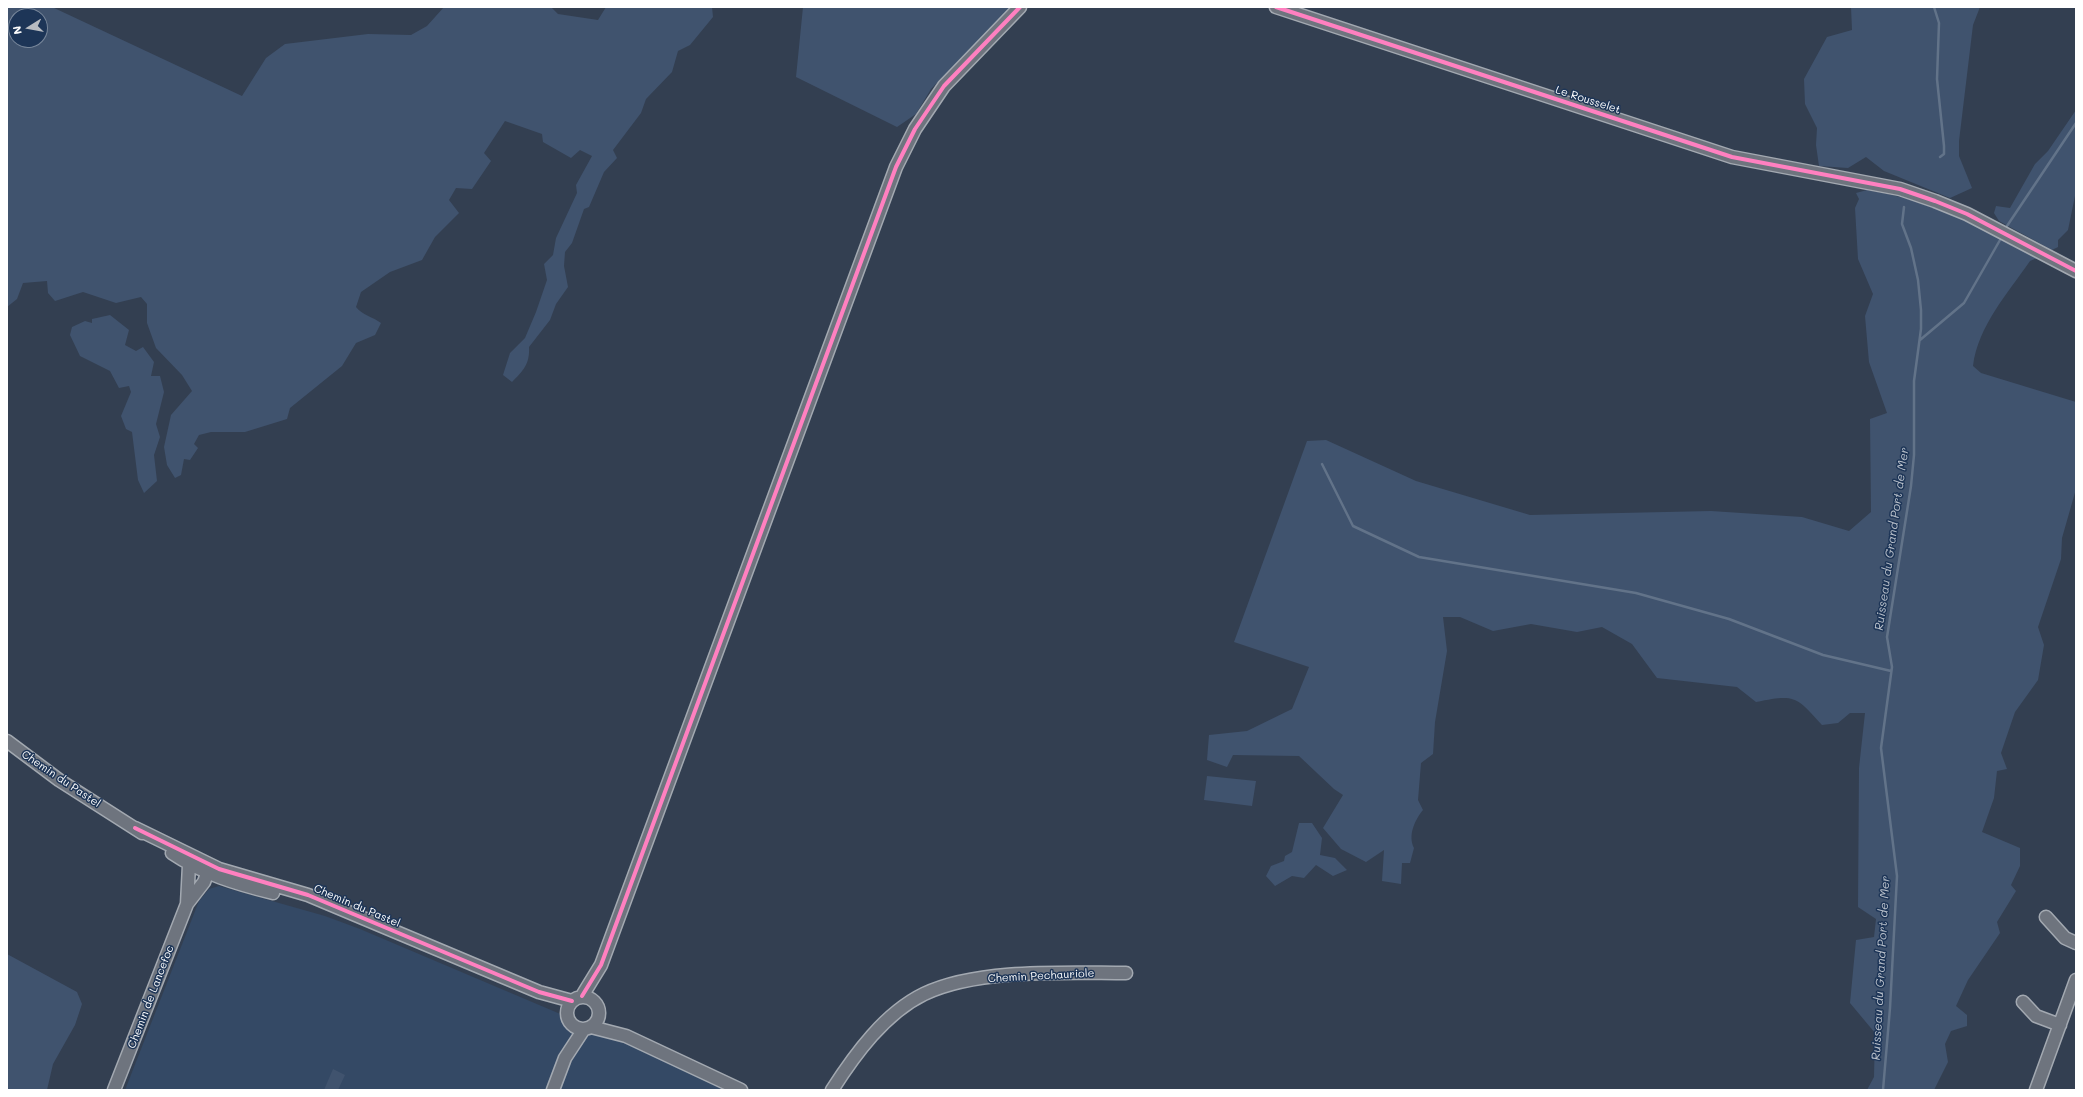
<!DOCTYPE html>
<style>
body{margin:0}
#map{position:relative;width:2083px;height:1097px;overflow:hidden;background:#333f51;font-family:Mali,sans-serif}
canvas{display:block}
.frame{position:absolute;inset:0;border:8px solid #fff;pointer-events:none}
.north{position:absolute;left:8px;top:8px;width:40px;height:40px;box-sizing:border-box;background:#1d3557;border:1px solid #77869a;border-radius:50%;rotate:259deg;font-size:11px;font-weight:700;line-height:16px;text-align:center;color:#fff}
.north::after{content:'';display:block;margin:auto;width:14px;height:18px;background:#b8bcc2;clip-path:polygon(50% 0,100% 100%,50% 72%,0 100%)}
</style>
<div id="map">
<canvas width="2083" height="1097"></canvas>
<div class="frame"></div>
<div class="north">N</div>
</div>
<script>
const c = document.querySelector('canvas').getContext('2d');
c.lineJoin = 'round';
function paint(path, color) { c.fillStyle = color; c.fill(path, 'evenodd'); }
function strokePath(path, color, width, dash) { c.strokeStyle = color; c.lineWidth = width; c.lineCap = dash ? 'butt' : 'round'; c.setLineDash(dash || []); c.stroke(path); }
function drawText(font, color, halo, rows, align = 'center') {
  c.font = font + ' Mali,sans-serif'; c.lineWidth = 3; c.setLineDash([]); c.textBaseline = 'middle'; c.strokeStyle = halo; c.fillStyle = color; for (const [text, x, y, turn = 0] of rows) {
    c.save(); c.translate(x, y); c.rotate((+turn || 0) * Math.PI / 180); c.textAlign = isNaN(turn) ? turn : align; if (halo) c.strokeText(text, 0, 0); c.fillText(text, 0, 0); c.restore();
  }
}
paint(new Path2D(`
 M219,886L325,916L360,929L558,1013L730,1090H125L199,901L209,889Z`), '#344965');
paint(new Path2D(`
 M7,7H52L242,96L266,58L285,44L368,34L411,35L427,26L444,7H551L558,14L598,20L606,7H712L713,17L690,45L678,51L672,72L646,99L641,113L613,150L617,158L604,172L589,207L584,209L572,243L565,252L564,266L568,287L556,304L550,320L529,347C530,364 523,371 512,382L503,375L510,353L525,338L536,312L547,280L544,264L553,255L556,238L577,193L576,185L592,156L580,150L571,158L543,142L542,134L505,121L484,153L491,161L472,189L456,188L449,200L459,213L435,237L422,260L390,272L361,292L356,307C362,315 373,317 381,323L375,335L356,343L342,366L290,408L287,419L245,432H211L199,435L194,444L198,448L190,460L184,459L181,475L175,478L167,465L164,447L171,415L192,391L182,375L156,348L147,323V304L141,297L116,303L83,292L55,301L48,293L47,281L23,283L17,299L7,307ZM16,16H40V40H16Z
 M803,7H1011L931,89L916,114L897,127L796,77Z
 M1851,7H1980L1973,25L1959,141V156L1972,188L1950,198L1884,171L1866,157L1848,168L1819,166L1816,145L1817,128L1805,104L1804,79L1827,37L1852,30Z
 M2076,110V191L2068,230L2058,240V247L2052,250L1999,221L1994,213L1996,206L2010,208L2035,164L2048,151Z
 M1867,190C1925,199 1987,228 2037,258L2030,261C2008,293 1978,326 1973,366L1981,373L2076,402V489L2062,538L2061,559L2038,627L2044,645L2038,680L2015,712L2001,753L2007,769L1997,771L1994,798L1982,832L2020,848V866L2011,885L2016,891L1997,922L2000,933L1968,980L1956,1006L1967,1015V1026L1951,1031L1945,1044L1948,1062L1934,1090H1867L1874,1077L1875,1033L1850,1003L1856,940L1874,937L1876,919L1858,907L1859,768L1865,713H1850L1838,723L1822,725C1796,696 1795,694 1756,702L1737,687L1657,678L1632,644L1602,627L1577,632L1531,624L1493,631L1460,617H1443L1447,651L1435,722L1433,754L1421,763L1418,800L1423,810C1414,821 1408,836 1414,848L1410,863H1402L1401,884L1382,881L1384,850L1366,862L1341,849L1323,828L1343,795L1334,789L1299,756L1233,755L1227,767L1207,760L1209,735L1247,731L1292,709L1309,667L1234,642L1307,441L1326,440L1416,481L1530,515L1711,511L1802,517L1849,531L1871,512L1870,419L1887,413L1869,362L1865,316L1873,294L1858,259L1855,208L1859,199L1856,193Z
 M110,315L129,330L125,345L136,351L143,347L154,362L151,376H160L164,392L156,424L160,437L154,455L157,481L144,493L138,480L132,432L126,429L121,416L131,392L129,386L119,388L110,371L80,356L70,335L72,327L85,321L92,323V319Z
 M1207,776L1256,781L1252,806L1204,800Z
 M1299,823H1312L1322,838L1320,855L1335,858L1347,870L1333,876L1316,865L1304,878L1292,876L1275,886L1266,876L1271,866L1284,861L1285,856L1292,852Z
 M7,954L77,992L82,1004L75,1025L53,1064L47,1090H7Z
 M333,1069L345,1075L338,1090H324Z`), '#40536e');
strokePath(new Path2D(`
 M1934,7L1939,23L1937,79L1944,146V154L1940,157
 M2007,226L2076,123
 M1920,340L1964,303L2000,240
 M1322,464L1353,526L1419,557L1636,593L1729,619L1823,655L1891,671
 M1883,1090L1890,1008L1897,876L1881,748L1892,667L1887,637L1911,486L1914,455V381L1921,329V310L1918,280L1911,248L1902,224L1904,207`), '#627389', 2.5);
const minor = new Path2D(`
 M1276,7L1732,157L1900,189L1935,201L1967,214L2076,271
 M7,741L59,780L142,833
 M135,828L219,869L308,895L539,992L572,1001
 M172,853C203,874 237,884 273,893
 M187,904L189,865L192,860
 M2046,917L2065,938L2076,943
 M582,996L601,965L896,167L915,129L944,86L1020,7
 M567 1013a16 16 0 1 1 32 0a16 16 0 1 1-32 0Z
 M2023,1002L2036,1016L2060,1025
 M591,1027L626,1036L741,1090
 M114,1090L187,904L204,882L210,866
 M553,1090L565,1058L584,1029
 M832,1090C855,1054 885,1013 924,994C978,968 1067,973 1126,973
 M2036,1090L2076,980`);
strokePath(minor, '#a3a9b1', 15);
strokePath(minor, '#6e747e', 12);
strokePath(new Path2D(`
 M1276,7L1732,157L1900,189L1935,201L1967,214L2076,271
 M135,828L219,869L308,895L539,992L572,1001
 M582,996L601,965L896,167L915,129L944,86L1020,7`), '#ff80c0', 4);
drawText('11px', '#fff', '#1d3557', [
 ["Le Rousselet",1588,100,18],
 ["Chemin du Pastel",61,779,34],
 ["Chemin du Pastel",357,906,23],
 ["Chemin Pechauriole",1041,976,-3],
 ["Chemin de Lancefoc",151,997,-69]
]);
drawText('italic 12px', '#bbc2cc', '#1d3557', [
 ["Ruisseau du Grand Port de Mer",1892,539,-82],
 ["Ruisseau du Grand Port de Mer",1881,968,-87]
]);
</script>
